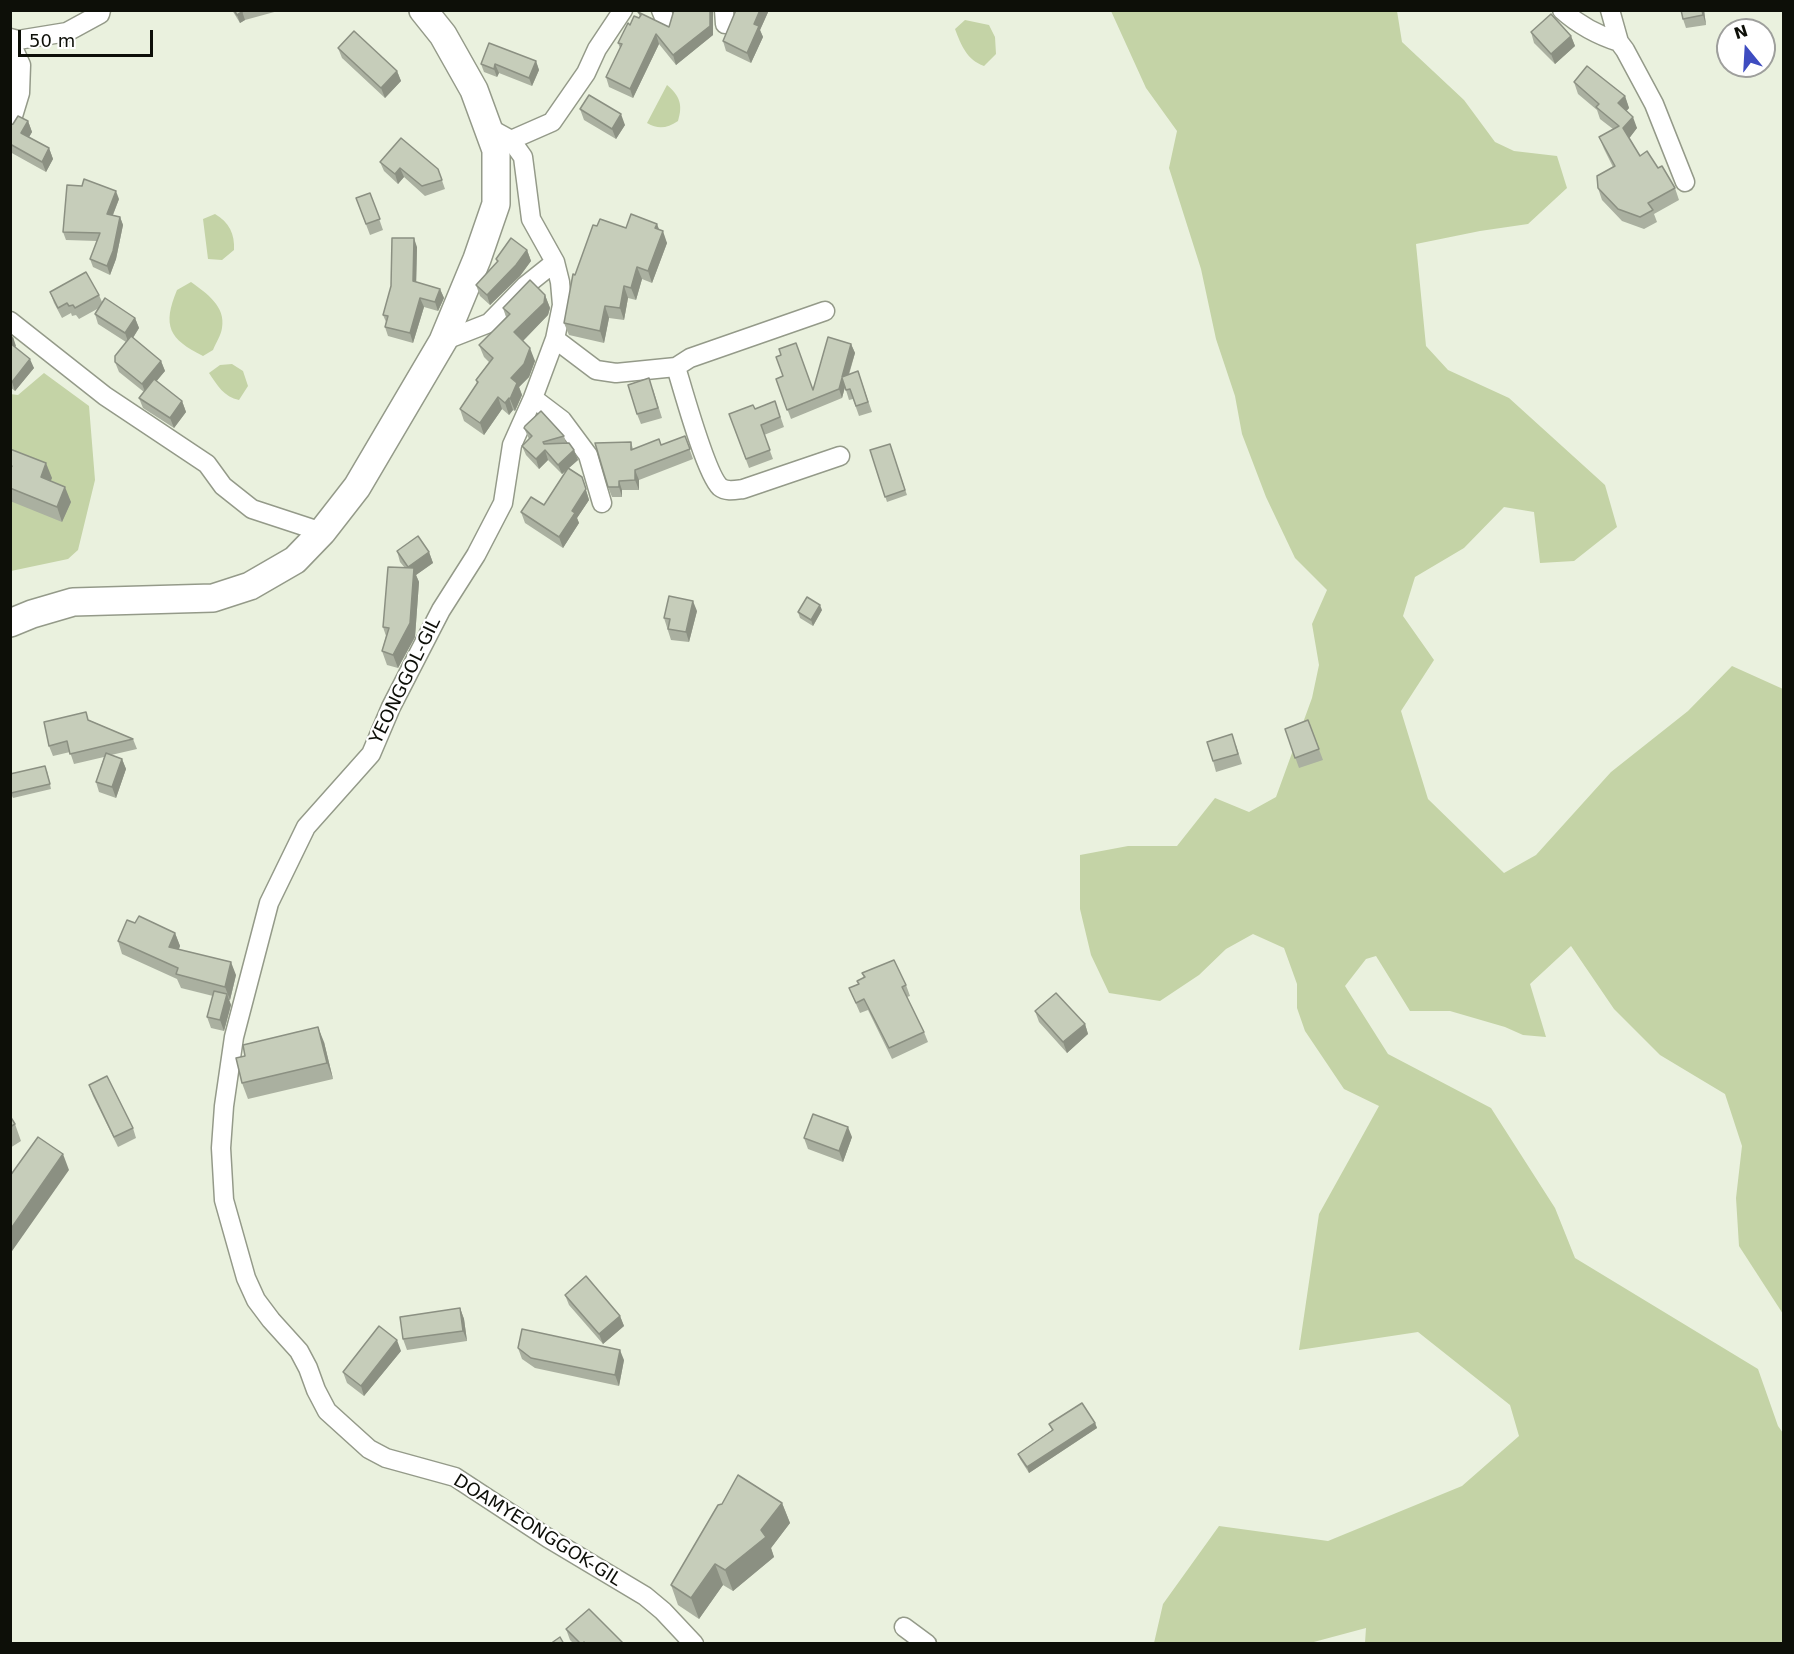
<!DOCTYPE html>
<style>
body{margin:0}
#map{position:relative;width:1794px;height:1654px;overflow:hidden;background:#eaf1de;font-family:"DejaVu Sans",sans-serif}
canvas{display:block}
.frame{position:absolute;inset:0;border:12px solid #0d0f08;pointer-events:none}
.north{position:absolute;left:1716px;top:18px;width:60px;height:60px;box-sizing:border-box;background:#fff;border:2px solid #9e9f9c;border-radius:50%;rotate:342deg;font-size:16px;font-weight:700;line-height:24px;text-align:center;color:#0d0f08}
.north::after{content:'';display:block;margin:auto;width:21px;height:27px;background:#3e4cc0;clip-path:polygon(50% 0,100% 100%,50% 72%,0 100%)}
.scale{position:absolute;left:18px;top:30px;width:135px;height:27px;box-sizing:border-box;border:3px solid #0d0f08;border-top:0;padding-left:8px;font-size:18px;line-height:21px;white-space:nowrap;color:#0d0f08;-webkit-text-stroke:4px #fff;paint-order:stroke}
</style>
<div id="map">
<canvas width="1794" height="1654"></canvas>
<div class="frame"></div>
<div class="north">N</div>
<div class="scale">50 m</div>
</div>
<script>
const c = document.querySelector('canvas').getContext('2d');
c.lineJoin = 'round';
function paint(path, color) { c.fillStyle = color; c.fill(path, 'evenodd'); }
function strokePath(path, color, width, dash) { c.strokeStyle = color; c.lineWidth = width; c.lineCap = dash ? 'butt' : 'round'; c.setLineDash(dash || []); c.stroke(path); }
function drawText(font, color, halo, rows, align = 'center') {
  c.font = font + ' "DejaVu Sans",sans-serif'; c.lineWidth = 4.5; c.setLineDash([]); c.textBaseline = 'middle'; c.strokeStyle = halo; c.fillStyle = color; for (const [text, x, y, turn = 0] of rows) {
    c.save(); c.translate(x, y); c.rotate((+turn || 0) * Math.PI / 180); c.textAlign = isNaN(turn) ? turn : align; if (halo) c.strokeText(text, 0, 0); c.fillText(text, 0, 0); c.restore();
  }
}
paint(new Path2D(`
 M1111,11H1397L1402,42L1464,100L1495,142L1514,151L1557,156L1567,188L1528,224L1480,231L1416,244L1426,346L1448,370L1509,398L1605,485L1617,527L1574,561L1540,563L1534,512L1504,507L1464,548L1415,577L1403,616L1434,660L1401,711L1428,799L1504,873L1536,855L1611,772L1688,711L1732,666L1783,689V1314L1739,1246L1736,1198L1742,1146L1725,1094L1660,1055L1614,1009L1571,946L1530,984L1546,1037L1523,1035L1505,1027L1450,1011H1410L1376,956L1366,959L1345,986L1388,1054L1491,1108L1555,1208L1575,1258L1758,1369L1778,1426L1783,1433V1643H1365L1366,1628L1310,1643H1154L1163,1604L1219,1526L1328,1541L1462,1486L1519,1436L1510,1405L1418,1332L1299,1350L1319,1214L1379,1106L1344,1089L1305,1031L1297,1008V984L1284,948L1253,934L1226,949L1199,975L1160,1001L1109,993L1091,955L1080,909V855L1128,846H1177L1215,798L1249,812L1276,797L1312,698L1319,665L1312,624L1327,590L1295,558L1266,497L1242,434L1235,396L1216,339L1201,269L1169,168L1177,131L1146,88Z
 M965,20L989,25L995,37L996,54L984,66C967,60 961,45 955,29Z
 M667,85C680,96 683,105 678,121C667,128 659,130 647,123Z
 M215,214C229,222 235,234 234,250L222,260L208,259L203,219Z
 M191,282C206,293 226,306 222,328C221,335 216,343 213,350L203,356C169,339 162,326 177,290Z
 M232,364L243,371L248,386L239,400C224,397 217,385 209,373L220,365Z
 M44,373L89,406L95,480L78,550L68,559L11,571L10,394L18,395Z`), '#c4d3a6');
const minor = new Path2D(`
 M661,10L666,22
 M724,10L725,24
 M1562,10C1580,26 1597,35 1619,42
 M1610,10L1619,42L1625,50L1654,104L1685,182
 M10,38L18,40L67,32L100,14L101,10
 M10,41L21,65L20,93L10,126
 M489,128L511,140L523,157L531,219L555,262L560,282L562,305L555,339L533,398L512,445L503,503L476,555L441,610L391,707L371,754L306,827L269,903L234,1037L224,1106L221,1148L224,1200L246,1278L256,1300L271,1320L299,1351L308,1368L316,1390L327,1411L369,1449L386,1458L455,1477L548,1538L645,1596L663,1611L694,1644
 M511,140L552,122L586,73L597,49L623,10
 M10,321L105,396L207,464L223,486L252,509L322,532
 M555,339L596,370L616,373L676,367L690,358L825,311
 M443,341L489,323L525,286L555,262
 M676,367C683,390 706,474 720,487C726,492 735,490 743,489L840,456
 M533,398L562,420L588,455L602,503
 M904,1627L927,1644`);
const secondary = new Path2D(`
 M10,623L32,614L73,602L213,598L250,586L295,560L322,532L357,487L443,341L477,259L496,204V150L474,90L443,35L423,10`);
strokePath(minor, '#949a89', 21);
strokePath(secondary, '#949a89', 30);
strokePath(minor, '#fff', 18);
strokePath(secondary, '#fff', 27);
paint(new Path2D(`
 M232,10H278V11L245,20L240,23Z
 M736,10H769L760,30L763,37L751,63L726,51L723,41Z
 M1681,10H1704L1706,25L1686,28L1683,19Z
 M638,12L669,27L713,35L676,65L659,44L633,98L609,87L606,77L620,48L618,43L630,25L639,18L640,17Z
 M1531,32L1571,36L1575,46L1555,64L1534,43Z
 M338,48L397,71L401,81L385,98L342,58Z
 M536,61L539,70L532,86L499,73L497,77L484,72L481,64Z
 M1574,82L1625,96L1629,108L1626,111L1637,128L1629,138L1640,156L1658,168L1675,188L1679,200L1654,214L1657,222L1644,229L1622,221L1602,200L1598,188L1613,167L1604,149L1599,137L1613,129L1600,119L1597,110L1578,94Z
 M580,109L625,125L616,139L584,120Z
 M28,121L32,132L29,137L49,148L53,159L46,172L10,152V125Z
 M380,162L438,169L445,189L425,196L404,177L398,184L384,171Z
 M370,193L383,230L370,235L356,198Z
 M119,199L113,215L120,217L123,225L116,259L110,275L93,267L90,259L97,241L66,240L63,232Z
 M657,224L659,229L667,243L652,283L642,279L636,300L628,298L624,320L609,318L604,343L569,335L564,323L597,226L626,228Z
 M417,247L416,282L440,289L444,298L438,311L424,307L413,343L388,336L385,327L386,322L383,315Z
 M527,250L531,261L520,276L490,305L480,296L476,285L497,262L496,259Z
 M50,292L99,295L102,302L135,318L139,328L133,338L161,361L165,371L156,381L182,401L186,412L174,428L143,408L139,398L144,392L119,372L115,362L126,342L98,324L95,314L99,308L79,319L76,315L72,316L71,313L62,318L54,303Z
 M545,295L550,308L548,315L523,341L535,361L529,377L519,387L522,395L515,411L513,410L509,415L502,409L484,435L464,421L460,409L477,384L476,380L489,362L484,357L479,345L506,317L503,308Z
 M10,335L13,337L15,347L34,368L15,391L10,387Z
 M851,344L855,353L849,375L858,371L872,412L859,416L853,399L849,400L845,387L842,398L791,419L776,379L783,376L781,355L813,390Z
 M653,389L662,418L641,424L637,414Z
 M775,401L784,427L764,435L773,459L749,468L729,414L755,409Z
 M524,428L564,436L566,444L574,450L578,460L569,468L582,477L589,500L577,518L579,523L563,548L525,523L521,512L544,505L567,469L562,474L548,460L539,469L526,455L522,446L529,439Z
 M685,436L693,459L639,480V490H622V497H612L608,487L631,442L633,449L661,445Z
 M890,444L907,495L887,502L870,450Z
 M10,449L52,478L50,481L71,502L62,522L10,501Z
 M397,551L429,552L433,563L416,575L419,582L415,637L398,668L387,665L382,651L386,636L383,627L405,568L400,562Z
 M822,610L813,626L800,618L798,612Z
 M697,611L689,642L671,640L664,618Z
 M89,720L133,739L137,749L111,755L122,759L126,769L116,798L99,792L96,782L104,757L74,764L70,752L53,756L49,746Z
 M1308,720L1323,760L1299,768L1285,729Z
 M1236,745L1242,764L1216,772L1213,761Z
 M47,771L51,789L13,798L10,792Z
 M135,923L175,933L180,946L179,949L236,975L230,1000H229L231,1005L224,1031L211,1028L207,1017L213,996L181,988L177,979L122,954L118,941Z
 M862,973L906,985L910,996L907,997L924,1032L928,1042L892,1059L868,1010L860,1013L849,988L858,984L864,978Z
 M1035,1011L1085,1024L1088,1034L1067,1053L1039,1022Z
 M324,1042L333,1079L248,1099L242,1083L245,1056Z
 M89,1085L133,1128L136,1138L118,1147L93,1096Z
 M10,1116L15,1124L21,1141L10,1148Z
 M852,1137L843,1162L808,1149L804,1138Z
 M565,1295L620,1316L624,1326L603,1344L569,1305Z
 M460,1308L464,1319L467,1341L407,1350L403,1339Z
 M518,1348L624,1360L619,1386L535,1368L522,1359Z
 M401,1351L364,1396L347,1383L343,1372Z
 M1095,1423L1097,1428L1029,1473L1020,1459L1018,1454L1052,1430L1049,1424Z
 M782,1503L790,1523L771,1548L774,1557L733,1591L723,1585L699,1619L678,1605L671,1585Z
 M566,1629L624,1644H574L570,1640Z`), '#aab0a0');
paint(new Path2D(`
 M710,10H713V35L676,65L673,55Z
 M760,10H769L760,30L763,37L751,63L747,53L754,24Z
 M1702,10H1704L1706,25L1703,15Z
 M242,11L245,20L240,23L237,15Z
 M656,34L659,44L633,98L630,89Z
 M1571,36L1575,46L1555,64L1551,54Z
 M536,61L539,70L532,86L529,78Z
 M495,64L499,73L497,77L494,69Z
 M397,71L401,81L385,98L381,88Z
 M1625,96L1629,108L1623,115L1618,103Z
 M621,114L625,125L616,139L612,129Z
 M1633,117L1637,128L1628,140L1623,128Z
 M28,121L32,132L25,144L21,133Z
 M49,148L53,159L46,172L42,162Z
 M400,168L404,177L398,184L395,174Z
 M116,191L119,199L110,222L107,214Z
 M120,217L123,225L116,259L110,275L107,266Z
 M657,224L661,236L663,231L667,243L652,283L648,271L655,228Z
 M414,238L417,247L416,290L413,281Z
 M527,250L531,261L520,276L490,305L487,295Z
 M637,267L642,279L636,300L631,288Z
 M624,286L628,298L624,320L620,308Z
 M440,289L444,298L438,311L435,302Z
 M545,295L550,308L548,315L519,345L514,332Z
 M420,298L424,307L413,343L410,333Z
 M605,306L609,318L604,343L600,331Z
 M135,318L139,328L129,344L125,333Z
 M13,337L16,346L12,351L10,346V340Z
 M851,344L855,353L845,386L842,377Z
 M530,348L535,361L529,377L519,387L522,395L515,411L510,399L511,378Z
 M30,359L34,368L15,391L12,382Z
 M161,361L165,371L146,394L142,384Z
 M842,378L845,387L842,398L839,389Z
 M498,397L502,409L484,435L480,423Z
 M509,398L513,410L509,415L505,403Z
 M182,401L186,412L174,428L170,418Z
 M545,450L548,460L539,469L536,459Z
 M574,450L578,460L562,474L558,465Z
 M46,463L52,478L46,492L41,477Z
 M635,470L639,480V490L635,480Z
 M582,477L589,500L577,518L579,523L563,548L559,537L572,511Z
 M619,481L622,490V497L619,487Z
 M65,487L71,502L62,522L57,507Z
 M429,552L433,563L416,575L419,582L415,637L398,668L393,655L408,567Z
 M693,601L697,611L689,642L686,632Z
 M820,605L822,610L813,626L811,620Z
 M122,759L126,769L116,798L112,787Z
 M175,933L180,946L174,960L169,947Z
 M231,962L236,975L230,1000L225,987Z
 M227,994L231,1005L224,1031L220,1020Z
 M1085,1024L1088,1034L1067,1053L1063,1042Z
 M318,1027L324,1042L333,1079L327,1063Z
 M848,1127L852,1137L843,1162L839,1151Z
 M63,1154L69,1170L10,1254V1230Z
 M460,1308L464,1319L467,1341L463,1331Z
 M620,1316L624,1326L603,1344L599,1334Z
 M397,1340L401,1351L364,1396L361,1386Z
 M620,1350L624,1360L619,1386L615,1375Z
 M1095,1423L1097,1428L1029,1473L1027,1467Z
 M782,1503L790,1523L771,1548L774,1557L733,1591L725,1570L761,1530Z
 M715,1564L723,1585L699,1619L691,1598Z`), '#8b9082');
const building = new Path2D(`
 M234,10H245L237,15Z
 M674,10H710V26L673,55L656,34L630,89L606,77L622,44L618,43L628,23L630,25L634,16L639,18L641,15L638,12L669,27Z
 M736,10H760L754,24L759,26L747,53L723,41Z
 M1681,10H1702L1703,15L1683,19Z
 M1551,14L1571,36L1551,54L1531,32Z
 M354,31L397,71L381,88L338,48Z
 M489,43L536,61L529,78L495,64L494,69L481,64Z
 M1587,66L1625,96L1618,103L1633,117L1623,128L1640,156L1647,151L1658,168L1662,166L1675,188L1648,203L1653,210L1640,217L1618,209L1598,188L1597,176L1615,166L1599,137L1619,126L1596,107L1599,104L1574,82Z
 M589,95L621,114L612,129L580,109Z
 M18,116L28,121L21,133L49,148L42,162L10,144V125L13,124Z
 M401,138L438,169L442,180L422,186L400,168L395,174L380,162Z
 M84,179L116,191L107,214L120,217L113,251L107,266L90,259L100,233L63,232L67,185L82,186Z
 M370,193L380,219L366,224L356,198Z
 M631,214L657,224L655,228L663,231L648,271L637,267L631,288L624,286L620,308L605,306L600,331L564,323L573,274L575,275L593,225L597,226L600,219L626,228Z
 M392,238H414L413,281L440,289L435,302L420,298L410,333L385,327L388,316L383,315L391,286Z
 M511,238L527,250L516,265L487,295L476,285L498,261L496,259Z
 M86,272L99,295L75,308L73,305L69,306L67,303L58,308L50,292Z
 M530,280L545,295L544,303L514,332L530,348L524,364L511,378L517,383L510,399L509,398L505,403L498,397L480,423L460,409L478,382L476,380L493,358L479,345L510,314L503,308Z
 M105,298L135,318L125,333L95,314Z
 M131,336L161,361L142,384L115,362V356Z
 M828,337L851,344L842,377L858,371L868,402L856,406L850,389L846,390L842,378L839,389L787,410L776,379L783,376L776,357L781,355L779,349L796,343L813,390Z
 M10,343L30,359L12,382L10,381Z
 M649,378L658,408L637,414L628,385Z
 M154,379L182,401L170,418L139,398Z
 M775,401L780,417L761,425L770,450L746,459L729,414L753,405L755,409Z
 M541,411L564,436L543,442L544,444L569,443L574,450L558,465L545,450L536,459L522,446L532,436L524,428L525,426Z
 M685,436L690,449L635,470V480L619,481V487H608L595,443L631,442V450L659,439L661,445Z
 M890,444L905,490L885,497L870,450Z
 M10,449L46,463L41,477L65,487L57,507L10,488V469L12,466H10Z
 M568,468L582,477L586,489L572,511L575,513L559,537L521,512L531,497L544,505Z
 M418,536L429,552L408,567L397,551Z
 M388,567L414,568L410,623L393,655L382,651L389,628L383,627Z
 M669,596L693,601L686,632L668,629L670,619L664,618Z
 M807,597L820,605L811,620L798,612Z
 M86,712L88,720L133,739L70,754L67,741L49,746L44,722Z
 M1308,720L1319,749L1295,758L1285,729Z
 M1232,734L1238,754L1213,761L1207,742Z
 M106,753L122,759L112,787L96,782Z
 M45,766L50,784L11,793L10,774Z
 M139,916L175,933L169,947L231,962L225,987L176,974L178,968L118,941L127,920L135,923Z
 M894,960L906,985L902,987L924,1032L889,1048L864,999L856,1003L849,988L859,984L857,981L865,977L862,973Z
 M214,991L227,994L220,1020L207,1017Z
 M1056,993L1085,1024L1063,1042L1035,1011Z
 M318,1027L327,1063L242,1083L236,1058L245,1056L243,1045Z
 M107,1076L133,1128L114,1137L89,1085Z
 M813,1114L848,1127L839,1151L804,1138Z
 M10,1116L15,1124L10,1127Z
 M38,1137L63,1154L10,1230V1176Z
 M586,1276L620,1316L599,1334L565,1295Z
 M460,1308L463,1331L403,1339L400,1317Z
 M379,1326L397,1340L361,1386L343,1372Z
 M522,1329L620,1350L615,1375L531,1358L518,1348Z
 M1082,1403L1095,1423L1027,1467L1018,1454L1053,1430L1049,1424Z
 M738,1475L782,1503L761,1530L766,1537L725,1570L715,1564L691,1598L671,1585L718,1505L722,1504Z
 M589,1609L624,1644H586L584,1642L581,1644L566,1629Z
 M560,1637L564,1644H550Z`);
paint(building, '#c6cdba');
strokePath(building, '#8b9082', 1.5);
drawText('18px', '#0d0f08', '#fff', [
 ["YEONGGOL-GIL",406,681,-64],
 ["DOAMYEONGGOK-GIL",537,1531,32]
]);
</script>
